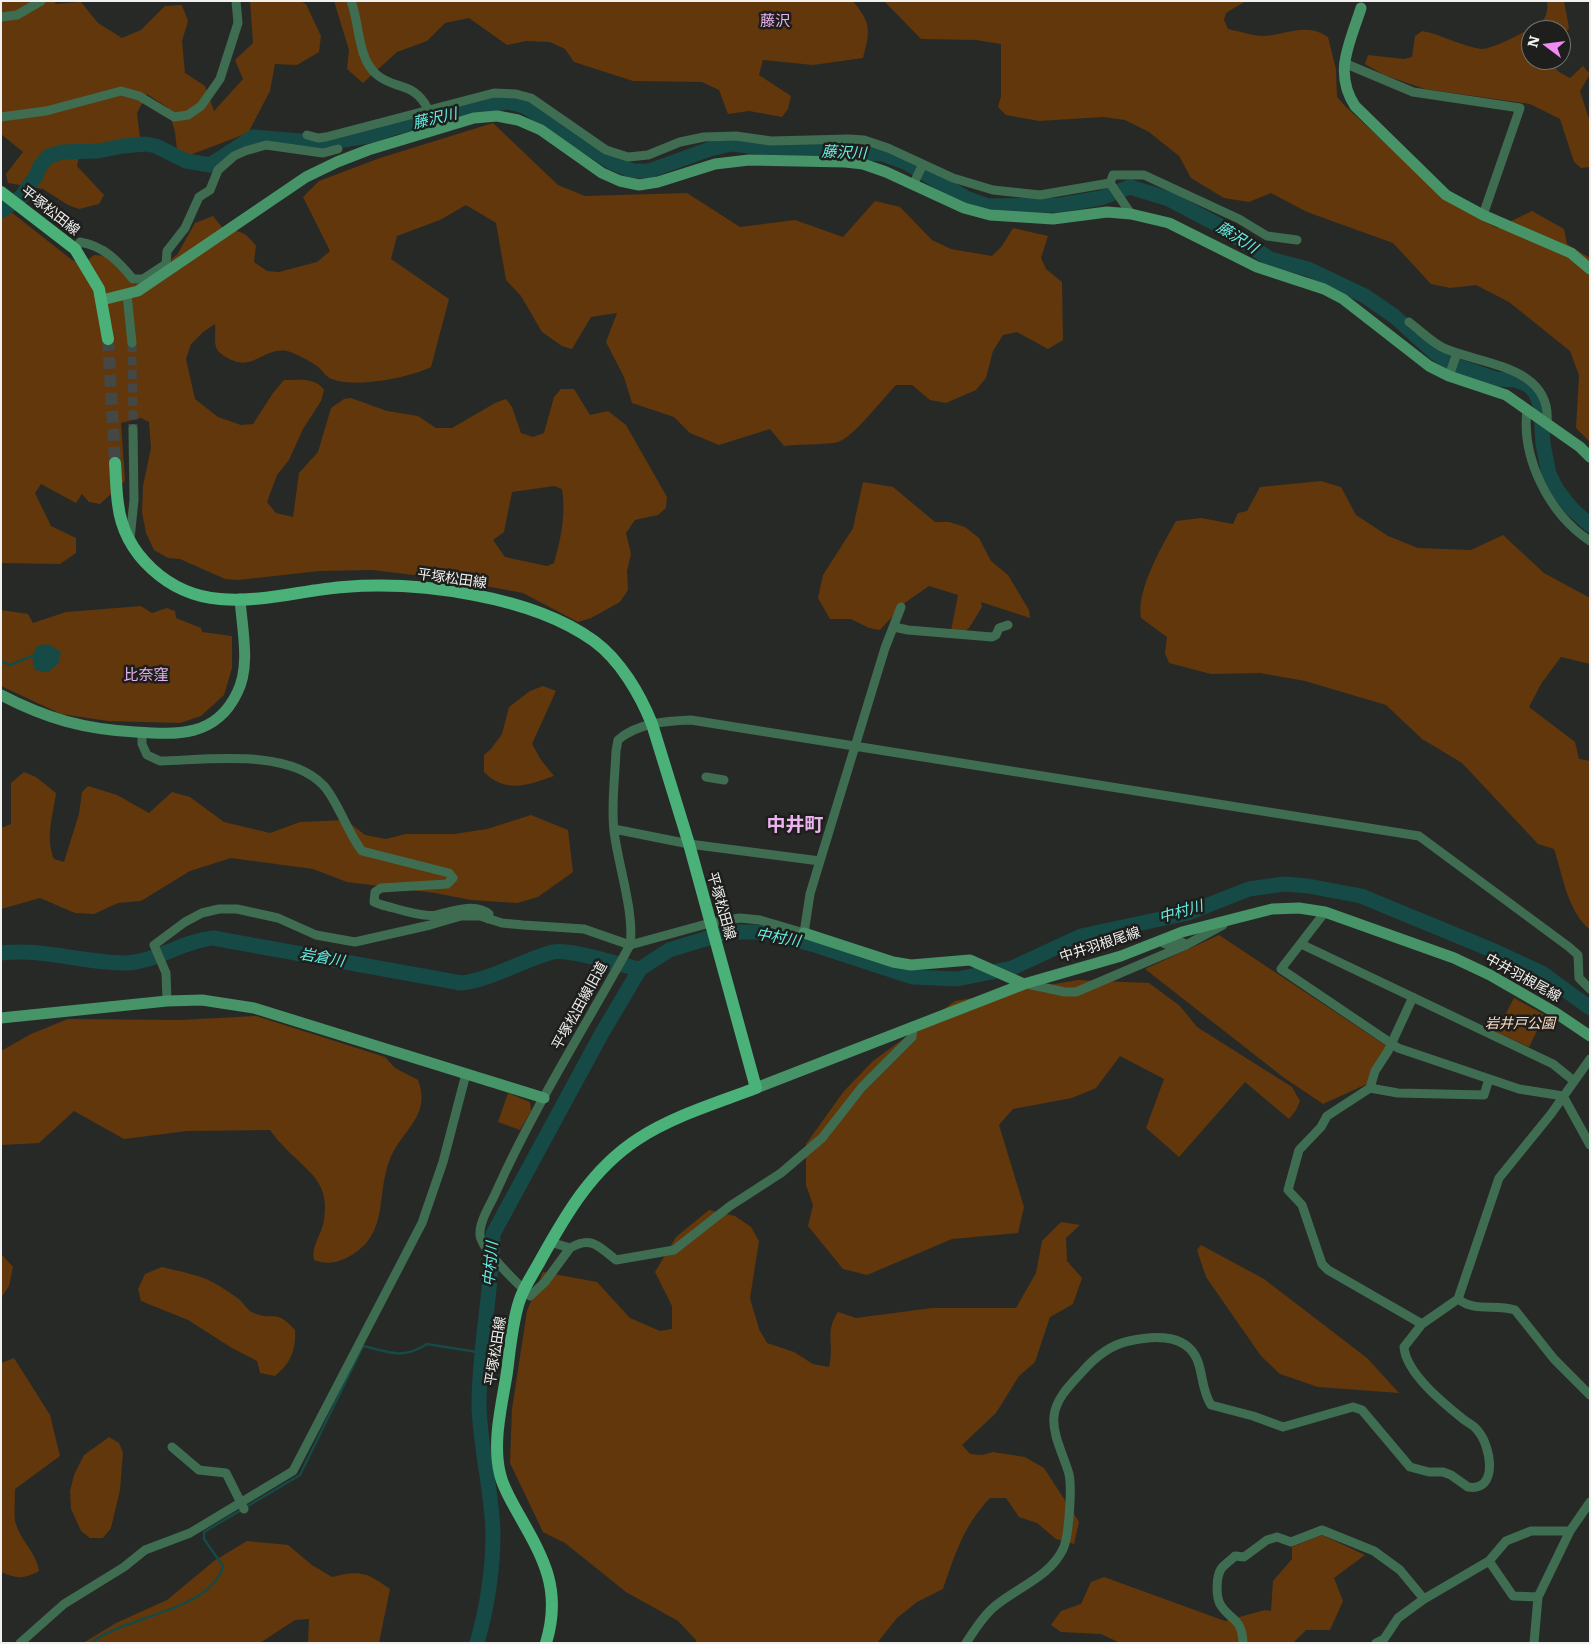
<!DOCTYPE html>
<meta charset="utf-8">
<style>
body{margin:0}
#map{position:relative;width:1591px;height:1644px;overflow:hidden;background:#272926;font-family:Literata,serif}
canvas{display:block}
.frame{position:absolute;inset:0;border:2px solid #f0f1ef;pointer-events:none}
.north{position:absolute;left:1521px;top:20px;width:50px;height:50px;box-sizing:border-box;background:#1e1f1c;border:1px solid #727370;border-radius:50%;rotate:285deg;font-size:14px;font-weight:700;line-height:20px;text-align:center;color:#f0f1ef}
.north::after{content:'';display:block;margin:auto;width:18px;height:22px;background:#f08bf6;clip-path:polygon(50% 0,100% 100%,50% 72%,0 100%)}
</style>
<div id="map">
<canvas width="1591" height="1644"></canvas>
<div class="frame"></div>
<div class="north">N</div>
</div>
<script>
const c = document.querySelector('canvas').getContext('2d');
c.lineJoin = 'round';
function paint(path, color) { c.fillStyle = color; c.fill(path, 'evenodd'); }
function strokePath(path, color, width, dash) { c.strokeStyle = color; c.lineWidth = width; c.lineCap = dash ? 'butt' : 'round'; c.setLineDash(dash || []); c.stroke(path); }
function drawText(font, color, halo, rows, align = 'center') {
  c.font = font + ' Literata,"Noto Sans JP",serif'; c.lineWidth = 5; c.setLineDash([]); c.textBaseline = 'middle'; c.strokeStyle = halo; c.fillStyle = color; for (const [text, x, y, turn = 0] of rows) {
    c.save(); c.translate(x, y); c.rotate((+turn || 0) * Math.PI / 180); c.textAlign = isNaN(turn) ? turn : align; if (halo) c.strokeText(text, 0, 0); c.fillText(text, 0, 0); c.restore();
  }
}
paint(new Path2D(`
 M1,1H56L55,4L81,2L98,23L122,38L141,30L165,6L182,5L188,21L182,41L185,73L205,86L214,111L243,79L235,60L253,43L250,1H300L306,4L321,36L319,52L297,65L275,64L270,91L248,133L187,156L177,150L175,132L168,108L147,94L137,113L140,138L79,157L77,166L104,195L99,204L79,209L68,205L43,189L8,183L6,174L23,152L1,134Z
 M334,1H853C872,25 870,30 863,58L813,65L763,60L759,75L791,96L788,109L782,117L749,111L728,114L719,90L702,82L633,81L574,62L565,49L550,42L526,41L507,45L469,18L445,23L427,41L397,52L363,83L347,69L349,50Z
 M884,1H1246L1226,13L1224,20L1228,29C1239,31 1252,36 1263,36C1288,35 1305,22 1328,37L1336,69L1337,97L1345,106L1452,204L1497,228L1532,211L1564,229L1567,244L1590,258V442L1576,428L1579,375L1570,351L1509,302L1476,285L1450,288L1431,284L1393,243L1307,212L1271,193L1249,202L1224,198L1191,178L1179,156L1149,132L1125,120L1103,117L1039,121L1006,115L998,107L1001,96V44L976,40L921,39Z
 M1547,1H1564L1569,28L1561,40V30H1531V60H1548L1559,72L1570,78L1583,66L1590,74L1580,91L1590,122V167L1581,168L1574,162L1560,119L1530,104L1425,89L1384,75L1365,64L1368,55L1404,59L1412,57L1415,36L1422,31C1443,35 1461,46 1481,49C1491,50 1532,29 1541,22C1547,17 1548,9 1547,1Z
 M493,123L558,185L585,196L687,193L740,227L795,220L843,237L875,201L900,207L932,240L951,249L992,256L1002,246L1013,228L1048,236L1041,258L1046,269L1062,282L1063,340L1048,349L1017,332L1003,335L993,351L986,378L976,390L946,403L930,400L912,385H896C882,399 855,436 838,442C828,445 797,444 784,446L770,429L719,445L690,433L674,417L632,403L624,377L606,342L617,313L591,317L572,349L562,346L542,332L521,296L506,280L496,223L466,205L440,220L397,236L391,259L449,299L431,367C409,378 348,390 328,377C324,374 321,369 317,366C310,361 295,353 287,351C262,347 253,374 226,357C221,354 218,352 216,347C214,340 216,331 215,324L203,332L191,344L186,359L195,399L218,417L241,425L253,424L273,393L284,380C298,380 316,377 324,390L321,401L303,429L289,460L277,475L267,502L276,513L293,517L299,473L318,452L331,408L344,399L351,398L387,411L418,416L436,428H452L495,403L506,399L512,407L521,433L533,437L544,433L554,397L561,389H574L590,415L608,411L626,425L667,497L666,508L658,515L635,520L626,533L631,554L627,571L628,590L620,602L591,618L578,622L523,593L447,579L372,570L320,571L238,580L225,579L180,559L168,558L154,550L146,533L142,512L143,486L151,448L149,422L141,418L121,423L125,481L100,504L89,502L82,494L76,503L41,484L35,493L51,526L76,538V553L60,564L1,563V204L72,260L83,264L94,255L107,256L131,283L135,284L177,255L195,223L213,216L225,231C240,229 247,234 256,246L254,262L267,271L279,272L317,262L330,251L303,197L319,181L380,158ZM554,486L562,489C566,515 561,538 554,563L547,566L505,557L493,540L504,532L512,492Z
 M1321,481L1341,487L1356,515L1388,536L1418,548L1471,550L1503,535L1544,573L1590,598V664L1561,657L1541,684L1529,707L1575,742L1579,759L1590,761V930C1567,910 1563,876 1554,849L1538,844L1462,763L1422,739L1386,705L1305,681L1260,673L1211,674L1169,663L1165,653L1167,637L1141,618C1136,590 1162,546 1176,521L1201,518L1233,524L1238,513L1247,511L1260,487Z
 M863,482L893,487L935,522H949L965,527L979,538L991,561L1008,575L1029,610L1030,618L981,602L982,607L969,628L965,631H951L958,595L929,586L906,602L880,630L869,628L851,619H830L818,598L823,575L853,528Z
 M141,606L152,613L167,608L175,611L176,618L201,628L202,632L232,636V668L224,695L201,716L180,723L108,721L61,714L1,686V610L28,614L33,623L66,612Z
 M543,686L556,691L532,744L541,760L554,776C528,785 506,794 484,772V755L491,749L502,734L509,707L530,691Z
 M24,772L36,777L56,793C53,816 45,837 54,859L64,862L79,814L82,792L88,786L117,795L149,813L172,792L190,797L224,822L270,833L300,822L346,820L365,835L386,839L406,834H454L487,829L531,815L568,830L573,872L538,897L517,903L471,900L435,893L347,882L313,869L231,858L190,871L141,901L118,903L94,914L75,913L40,898L1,909V828L11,824V783Z
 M1219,935L1385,1045L1386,1049L1367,1084L1323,1104L1283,1077L1145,969Z
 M1078,980L1149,983L1180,1006L1197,1027L1292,1087L1300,1101L1296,1110L1289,1119L1245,1082L1179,1157L1146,1128L1164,1079L1120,1056L1096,1088L1072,1098L1013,1109L999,1125L1024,1207L1018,1233L952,1239L867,1275L843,1269L808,1226L813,1205L806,1185V1144L844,1091L873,1061L955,1001Z
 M1514,998L1545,1015L1529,1047L1496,1032Z
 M256,1016L385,1057L395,1068L418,1080C432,1118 400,1130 389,1162C376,1197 389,1234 350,1256C337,1263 328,1265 314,1260C311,1246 322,1234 324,1220C330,1183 310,1173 287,1150C281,1144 275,1137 270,1130L187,1131L124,1139L74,1111L39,1143L1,1145V1051L31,1034L68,1019L179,1020Z
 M508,1093L530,1102L531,1111L520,1130L498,1122Z
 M709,1210L735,1216L751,1227L759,1241L750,1298L759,1329L767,1343L794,1352L813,1364L829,1367C835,1345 824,1332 838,1312L856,1318L932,1308H1016L1036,1273L1042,1241L1061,1222L1080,1225L1066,1238L1067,1261L1082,1278L1073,1304L1050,1317L1035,1362L1019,1376L996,1413L962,1445L970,1454L982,1455L993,1452L1025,1457L1044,1468L1079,1522L1074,1544L1056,1539L1037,1523L1019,1517L1006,1498H990C964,1525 955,1554 943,1589L917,1602L897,1618L877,1643H696V1640L678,1621L626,1592L565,1543L543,1532L510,1463L512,1409L527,1311L543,1272L597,1282L630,1318L660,1331L672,1329V1306L655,1272L676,1237Z
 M1201,1245L1264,1279L1367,1358L1399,1393L1318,1387L1280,1374L1261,1356L1206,1277L1197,1250Z
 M1,1254L13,1267L9,1286L1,1298Z
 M162,1267C181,1272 204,1275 221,1287C227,1291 234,1295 240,1300C244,1304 248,1311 254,1313C275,1322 274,1307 295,1330C296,1350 291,1363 275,1376L260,1373L257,1361L232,1348L188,1320L141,1301L138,1289L145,1274Z
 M14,1358L50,1415L60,1456L15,1489C15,1499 14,1511 15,1521C19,1539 37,1553 39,1571C25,1579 16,1579 1,1572V1363Z
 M109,1437L119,1443L123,1453L120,1490L111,1528L103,1538H90L81,1531L71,1509L70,1491L74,1475L84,1455Z
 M1322,1535L1365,1555L1334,1578L1343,1601L1330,1630H1306L1293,1643H1120L1101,1634L1061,1632L1051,1625L1061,1611L1081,1604L1091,1582L1104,1577L1225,1621L1265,1610L1271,1611L1273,1581L1292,1559V1547Z
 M247,1541L288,1545L312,1565L332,1577C359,1570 367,1572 390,1589L379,1643H308L309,1619L295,1620L260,1643H83L116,1623L167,1600L214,1561Z`), '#62370b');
paint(new Path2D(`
 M48,644L61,652L58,664L48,672L35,670C32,660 31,656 37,646Z`), '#154a46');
strokePath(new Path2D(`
 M1,661L10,665L32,656
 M91,1643C98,1638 106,1633 114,1630C146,1615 214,1604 223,1566L204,1539V1532L300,1475L363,1346C390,1352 402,1360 427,1344L483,1353`), '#154a46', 2.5);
strokePath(new Path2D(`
 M1,211L21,197L36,176L40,166L49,156L62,152L98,151L123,146L146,144L156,146L186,161L210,165L253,137L325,143L374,135L393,128L487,105L508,102L524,106L611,162L633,171H649L710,149L731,144L784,150L883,154L907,163L966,198L988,206L1060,205L1101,198L1130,187L1169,199L1222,227L1270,259L1308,269L1365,296L1394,316L1435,353L1452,364L1496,379L1516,380L1528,385L1535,392L1541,406L1543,444L1549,474L1557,490L1572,509L1590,525
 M1,953C42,948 84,963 125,963C157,962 182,941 213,938L461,983C494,979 522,960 553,952C570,948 619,965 640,969
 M477,1643C487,1608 493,1570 493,1533C492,1490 480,1448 479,1405C479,1347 492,1291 493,1234L602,1033L640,969L669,950L728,932H764L815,945L913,977L957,979L1012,968L1081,936L1188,913L1249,889L1284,884L1308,886L1361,896L1492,950L1542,973L1590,1008`), '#154a46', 15);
strokePath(new Path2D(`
 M132,343L133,429`), '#454744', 9, [9, 4.5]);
strokePath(new Path2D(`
 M108,339L115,463`), '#454744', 12, [12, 6]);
strokePath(new Path2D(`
 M351,1C360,24 357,57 376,74C395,91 413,80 428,109
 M1,17L17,15L41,1
 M1344,63L1413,92L1520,108L1483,215
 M1,117L46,111L121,91L139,96L174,117L188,115L201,106L220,79L238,23L236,1
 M307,135L318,138L326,137L494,93L516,94L531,98L606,150L628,157L648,155L680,142L704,137L736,136L771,141L849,139L864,140L888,148L953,178L993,190L1040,195L1110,183
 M1110,183L1113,175H1144L1239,219L1267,236L1297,240
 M1110,183L1131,214
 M913,185L923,164
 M75,249L80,242C104,246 118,261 133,279H143L166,264L167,251L185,228L199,197L210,190L218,170L234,156L245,151L266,145L323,153L338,149
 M127,295L132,343
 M1409,322C1421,331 1433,344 1446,349C1485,365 1552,367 1547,423
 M1449,376L1457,353
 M1527,410C1521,458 1549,514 1590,541
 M130,539L134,500L133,429
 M894,627L908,630L992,637L996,635L999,628L1008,625
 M142,733V744L147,755L160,761C207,760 288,748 323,785C337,799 348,834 362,851L449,873L453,878L447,884L381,888L375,892L374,902L382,905C395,908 424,918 436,915C452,912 474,902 489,914L488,919
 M706,777L724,780
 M614,829L689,844L820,861
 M1325,912L1281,969L1398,1048L1519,1089L1563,1096
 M1160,941L1165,944L1182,942L1186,945
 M1301,944L1553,1064L1574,1081
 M1027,984L1065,992H1076L1186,945L1223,925
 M1413,997L1388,1051L1375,1071L1370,1088L1327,1116L1321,1127L1299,1150L1288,1190L1302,1205L1322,1264L1328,1270L1422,1324
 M167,1001L166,973L154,945L185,922L202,913L219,909H237L278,918L316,935L355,942L430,925L461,916H480L502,923L523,925L584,929L630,945L710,923L740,918L760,920L804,933L810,894L820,861L885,648L901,607
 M1370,1088L1398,1093L1484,1095L1489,1079
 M1563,1096L1590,1145
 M550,1242L570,1248C592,1235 599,1247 616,1260L674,1250L730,1206L781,1173L822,1138L862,1087L912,1037L913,1026
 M570,1248L545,1282L530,1296C519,1284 481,1250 480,1235C479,1221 491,1204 496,1192C534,1107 585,1027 630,945C635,914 618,865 614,831C611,805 615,777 616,751L618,740C637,723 666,721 691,720L1419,836L1569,947L1578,955L1579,978L1590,989
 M1458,1299C1476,1313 1495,1303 1515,1310L1554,1359L1590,1395
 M172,1447L199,1470L226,1473L244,1509
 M1489,1561L1513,1596L1538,1597
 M20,1643L64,1604L124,1567L145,1550L190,1533L293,1471L422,1223L443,1162L466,1074
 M966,1643C974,1631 983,1616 994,1607C1016,1588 1050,1577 1063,1549C1069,1537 1072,1488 1069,1474C1064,1456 1052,1435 1054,1416C1056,1398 1071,1384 1082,1372C1095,1357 1110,1345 1129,1341C1155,1335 1190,1333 1199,1365C1203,1379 1203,1392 1211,1405L1253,1416L1283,1427L1353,1407L1362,1410L1410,1467L1429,1472H1443L1451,1475L1468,1487C1499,1492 1491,1446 1478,1431C1475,1426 1468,1423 1463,1419C1443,1403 1406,1373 1404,1347L1422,1324L1458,1299L1499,1178L1551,1114L1590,1059
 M1243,1643C1242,1617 1230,1621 1220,1604C1216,1596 1216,1577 1221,1569C1224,1565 1231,1560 1235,1556L1244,1557L1267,1540L1277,1537L1291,1542L1322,1530L1374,1551L1400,1570L1424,1599
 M1376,1643L1384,1639L1398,1618L1424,1599L1489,1561L1506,1541L1531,1531H1570
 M1534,1643L1538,1597L1570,1531L1590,1502`), '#3f6d51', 9);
strokePath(new Path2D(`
 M1361,8C1350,43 1333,72 1355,106L1446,195L1483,215L1571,253L1590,269
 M102,300L138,291L306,177L337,162L368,150L474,118L497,116L518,120L541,130L602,173L620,181L639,185L658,182L715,164L749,160L845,162L863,164L886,172L964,208L990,215L1053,219L1107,212L1131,214L1169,223L1257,267L1324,289L1343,299L1429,366L1449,376L1506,395L1580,447L1590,457
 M1,695C47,719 84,729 135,732C177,735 216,737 237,693C251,666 242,629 240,599
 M804,933L893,962L911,965L970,960L1024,984
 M1,1018L167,1001L202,1000L254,1008L544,1098
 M756,1088L1024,984L1121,956L1182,932L1272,909L1299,908L1325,912L1454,958L1490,975L1556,1013L1590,1036`), '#469467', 11);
strokePath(new Path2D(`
 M1,192L75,249L99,289L108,339
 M115,463C116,476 116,490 118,504C124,555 169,595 220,599C261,603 303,590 344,587C419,581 532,596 594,641C620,660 640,694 652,724L689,844L756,1088C717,1103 673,1116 638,1139C592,1169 566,1214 540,1261C533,1274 523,1288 519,1302C512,1324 510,1349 507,1372C502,1404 492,1442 500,1474C503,1488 512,1502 519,1515C544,1559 562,1590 546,1643`), '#4ab178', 12);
drawText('14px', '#f0f1ef', '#1e1f1c', [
 ["平塚松田線",50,211,38],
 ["平塚松田線",452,579,8],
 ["平塚松田線",721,906,74],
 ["中井羽根尾線",1100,945,-18],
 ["中井羽根尾線",1523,978,29],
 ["平塚松田線旧道",580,1006,-61],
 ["平塚松田線",496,1351,-81]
]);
drawText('italic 14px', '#fdddc4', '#1e1f1c', [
 ["岩井戸公園",1520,1024]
]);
drawText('15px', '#ebb3ee', '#1e1f1c', [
 ["藤沢",775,22],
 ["比奈窪",146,676]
]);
drawText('italic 15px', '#63efe4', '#1e1f1c', [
 ["藤沢川",435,119,-13],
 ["藤沢川",844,153,2],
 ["藤沢川",1237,238,32],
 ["中村川",1181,912,-16],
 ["中村川",778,938,10],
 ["岩倉川",322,958,10],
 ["中村川",491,1264,-85]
]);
drawText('bold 19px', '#ebb3ee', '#1e1f1c', [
 ["中井町",795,825]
]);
</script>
